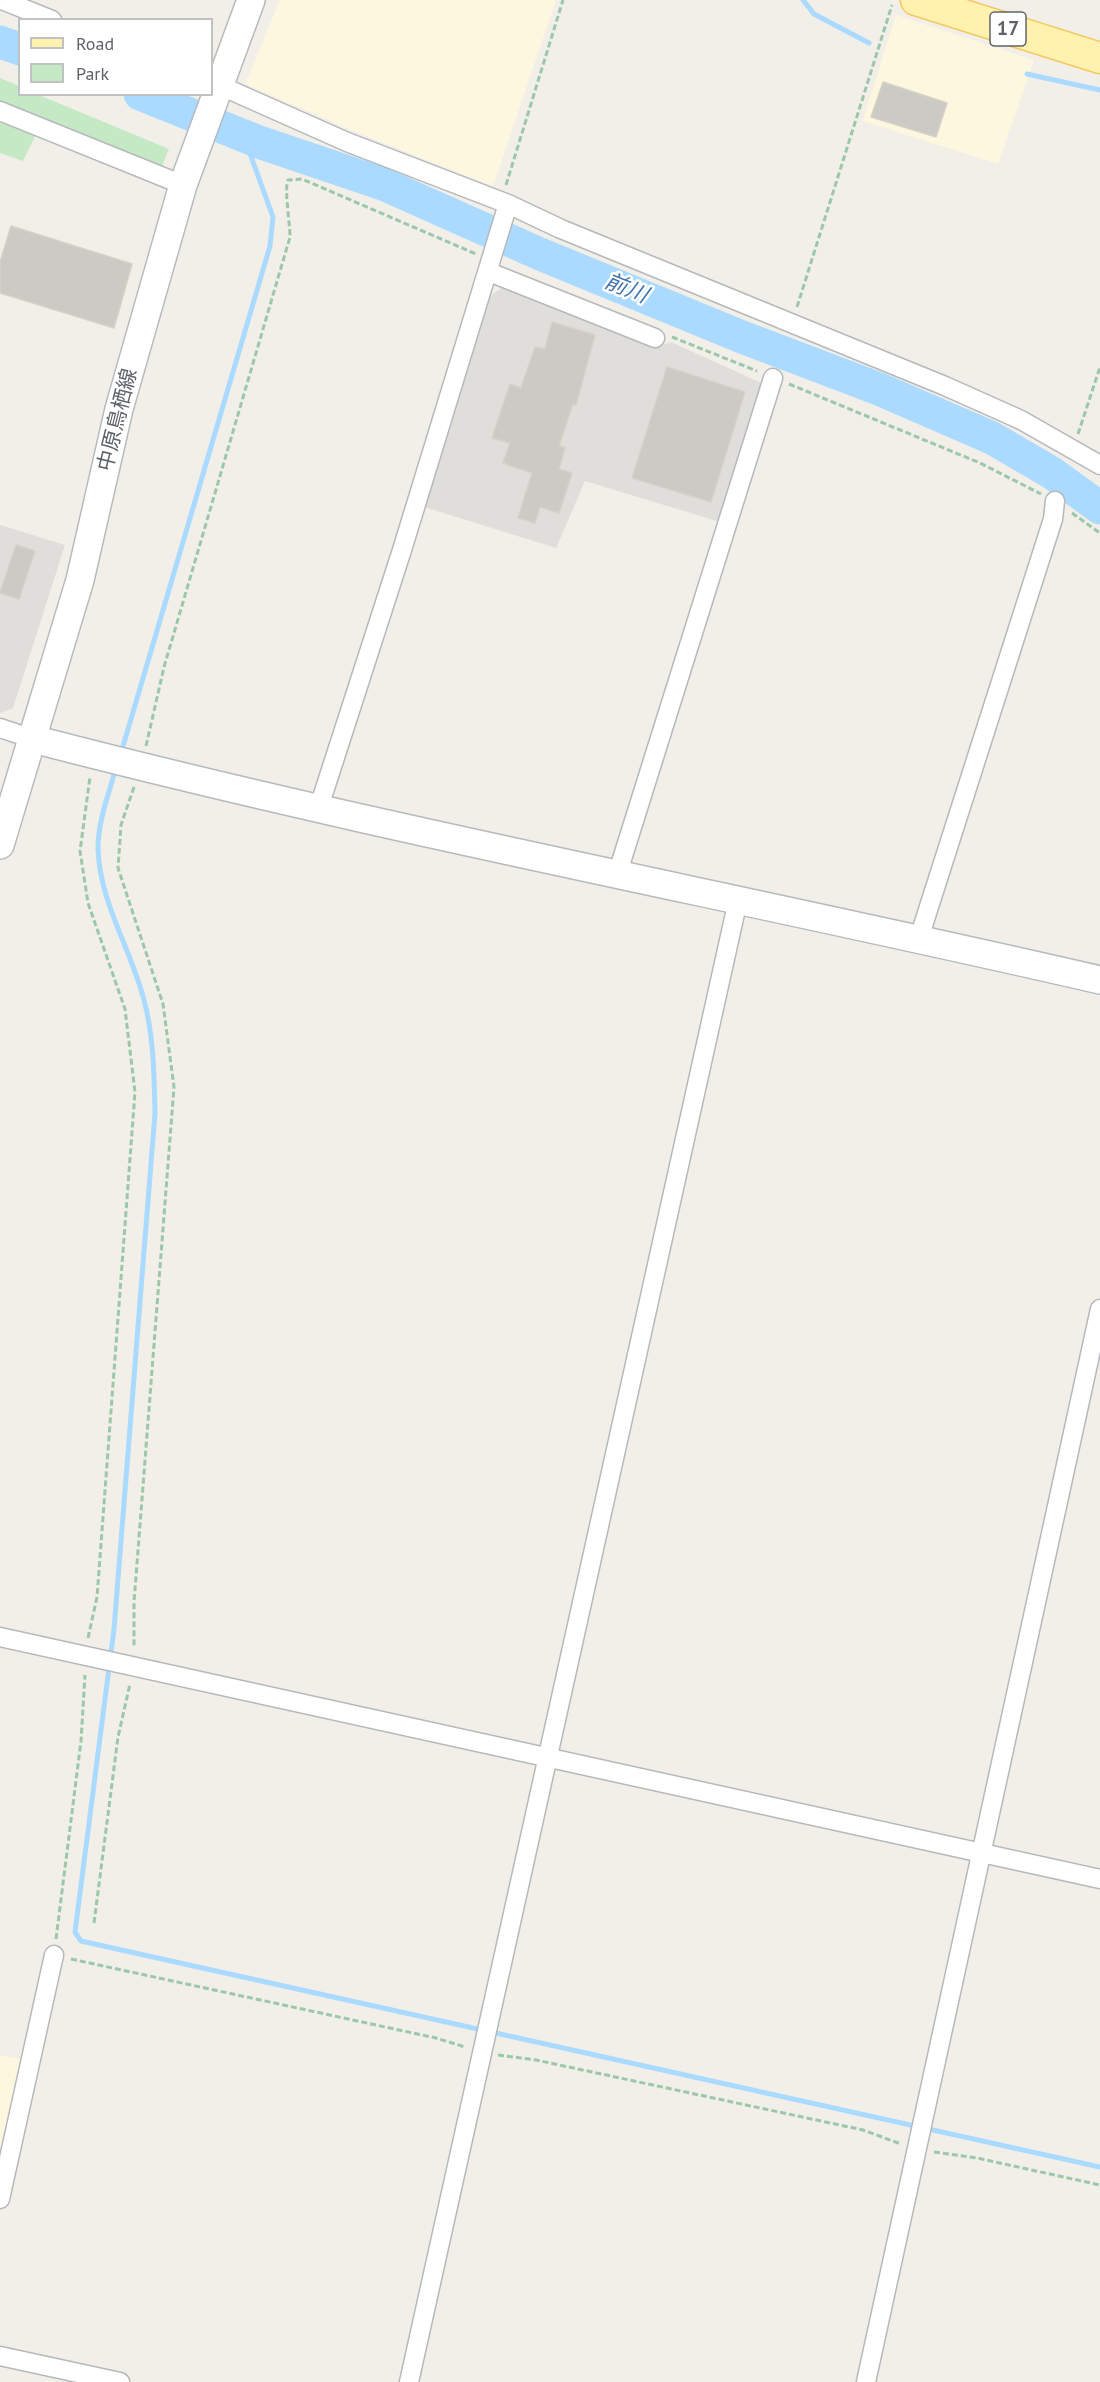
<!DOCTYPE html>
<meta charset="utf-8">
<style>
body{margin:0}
#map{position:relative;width:1100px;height:2382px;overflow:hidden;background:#f1efe8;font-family:"PT Sans",sans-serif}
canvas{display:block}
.legend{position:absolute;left:18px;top:18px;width:195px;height:78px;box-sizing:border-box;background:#fff;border:2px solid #bfc1c3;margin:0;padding:8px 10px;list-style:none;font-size:18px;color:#5f6368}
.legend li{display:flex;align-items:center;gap:12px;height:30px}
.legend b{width:30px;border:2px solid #bfc1c3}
</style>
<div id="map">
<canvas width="1100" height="2382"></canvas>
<ul class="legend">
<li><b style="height:8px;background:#fff2af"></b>Road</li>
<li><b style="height:16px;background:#c5e8c5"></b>Park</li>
</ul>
</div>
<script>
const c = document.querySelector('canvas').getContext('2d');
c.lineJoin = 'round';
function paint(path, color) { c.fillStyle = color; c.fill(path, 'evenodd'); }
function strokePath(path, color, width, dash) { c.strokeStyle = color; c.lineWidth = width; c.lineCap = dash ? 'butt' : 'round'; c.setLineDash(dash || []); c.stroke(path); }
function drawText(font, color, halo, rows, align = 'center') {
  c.font = font + ' "PT Sans","Noto Sans JP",sans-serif'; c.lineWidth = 5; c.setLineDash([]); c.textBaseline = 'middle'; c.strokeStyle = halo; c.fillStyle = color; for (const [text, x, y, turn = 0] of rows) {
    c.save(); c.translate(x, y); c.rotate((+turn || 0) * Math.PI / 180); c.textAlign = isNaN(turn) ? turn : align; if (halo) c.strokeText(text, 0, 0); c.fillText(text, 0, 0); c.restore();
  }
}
paint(new Path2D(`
 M280,0H556L493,186L361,134L245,84Z
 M896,15L1034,60L998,164L863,121Z
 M0,2055L23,2060L0,2163Z`), '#fef7e0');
paint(new Path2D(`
 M503,287L657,347L671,342L766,385L720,522L585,481L556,548L424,507L490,296Z
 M0,525L65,545L13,708L0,713Z`), '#e0deda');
paint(new Path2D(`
 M0,78L19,86L20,94L39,95L169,149L160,171L0,106Z
 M0,117L37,132L23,161L0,153Z`), '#c5e8c5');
strokePath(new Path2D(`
 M803,0L814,14L869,43
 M1027,74L1100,90
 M121,753L270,246L273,217L249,151L221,127
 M116,768C109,793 98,821 98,848C99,901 131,949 144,1000C154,1037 154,1076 155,1113L114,1629L75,1932L81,1941L1100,2167`), '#aadaff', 5);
strokePath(new Path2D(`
 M0,42L20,49
 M140,94L259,142L383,184L540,254L742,337L879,389L992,438L1052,473L1100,508`), '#aadaff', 33);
const building = new Path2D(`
 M883,82L947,103L936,137L871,117Z
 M11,226L132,264L114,328L0,293V262Z
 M552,322L595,335L576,405L573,404L559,446L565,448L559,469L572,473L559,513L540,507L535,523L518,518L532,473L503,463L510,443L492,438L510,384L521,388L535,347L545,349Z
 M667,367L745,392L711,502L632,478Z
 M16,545L35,551L19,599L0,593Z`);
paint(building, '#cccac5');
strokePath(building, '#d6d1c6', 1.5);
const street = new Path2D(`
 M2,0L52,20
 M212,82L347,142L508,204L561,229L945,386L1021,420L1100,465
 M0,111L183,185
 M489,272L655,338
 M0,728L33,739
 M318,810L402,550L508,204
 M617,875L773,378
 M919,938L1053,519L1055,501
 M0,1637L1100,1879
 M0,2199L54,1955
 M0,2356L120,2382
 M409,2382L738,900
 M866,2382L1100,1309`);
const secondary = new Path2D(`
 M33,739C386,831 745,898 1100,980
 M0,845L80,580L119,409L183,185L251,0`);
const primary = new Path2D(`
 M916,0L1100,58`);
strokePath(street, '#b5b8bc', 21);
strokePath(secondary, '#b6babf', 30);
strokePath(primary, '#f2c960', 33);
strokePath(new Path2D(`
 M506,185L563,0
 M797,307L892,5
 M672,337L757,371
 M789,384L980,463L1041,494
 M1078,434L1100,367
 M1072,513L1100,533
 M146,746L164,667L290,237C290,223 284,189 288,180L302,179L476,254
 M134,787L121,825L118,868L163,1004L174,1087L134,1602V1648
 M88,1638L97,1597L135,1092L125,1009L88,903L80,851L90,777
 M94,1923L118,1737L130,1684
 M56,1939L81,1741L85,1675
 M71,1959L436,2038L465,2047
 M498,2055L536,2060L863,2130L901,2144
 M934,2152L977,2158L1100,2185`), '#9cc7a9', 3, [6, 3]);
strokePath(street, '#fff', 18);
strokePath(secondary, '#fff', 27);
strokePath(primary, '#fff2af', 30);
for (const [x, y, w] of [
 [1008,29,36]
]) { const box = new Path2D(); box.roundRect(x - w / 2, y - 17, w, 34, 4.5); c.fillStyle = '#fff'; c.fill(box); strokePath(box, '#5f6368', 1.5); }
drawText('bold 20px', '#5f6368', null, [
 ["17",1008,29]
]);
drawText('21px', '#5f6368', '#fff', [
 ["中原鳥栖線",118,420,-76]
]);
drawText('italic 22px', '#4174aa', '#fff', [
 ["前川",626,289,22]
]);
</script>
